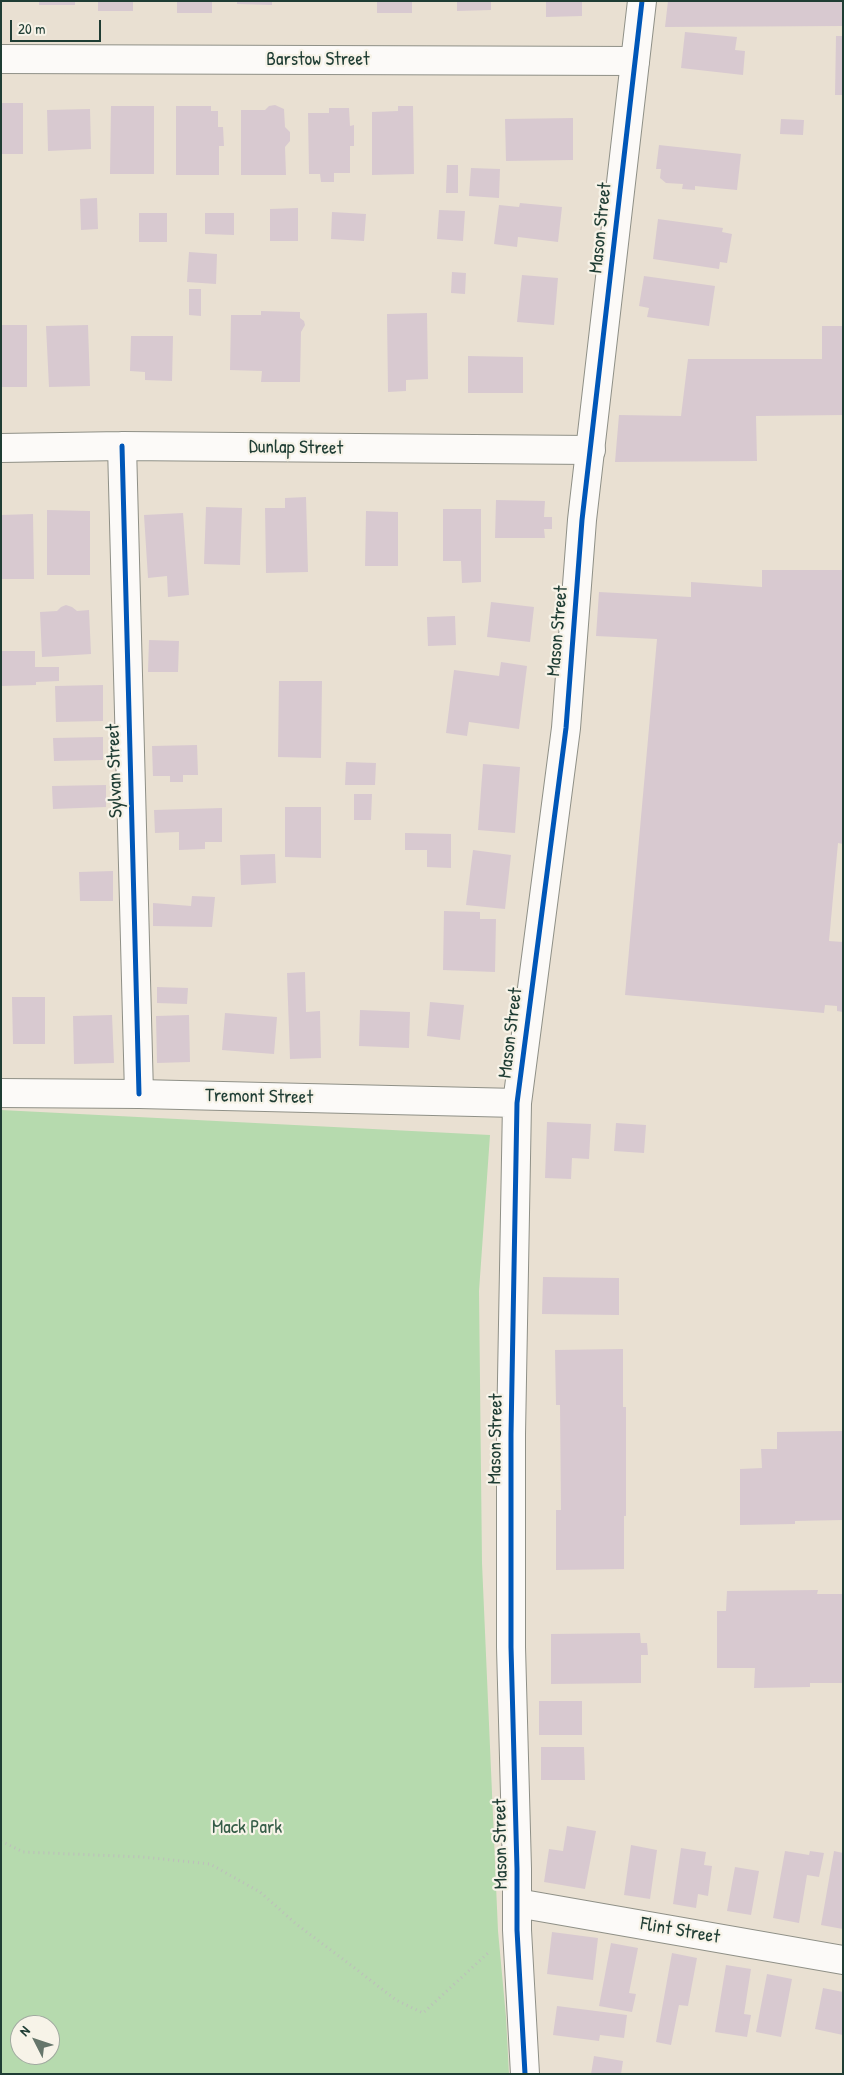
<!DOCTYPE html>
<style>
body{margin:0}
#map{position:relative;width:844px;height:2075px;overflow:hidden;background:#e9e0d2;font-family:"Patrick Hand",sans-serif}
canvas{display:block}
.frame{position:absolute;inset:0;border:2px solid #1f3d34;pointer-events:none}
.north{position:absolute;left:10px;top:2015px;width:50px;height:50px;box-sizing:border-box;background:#f7f3e8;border:1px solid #a1aaa0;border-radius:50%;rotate:311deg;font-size:14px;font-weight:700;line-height:20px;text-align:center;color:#1f3d34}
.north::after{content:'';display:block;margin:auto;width:18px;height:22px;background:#66766b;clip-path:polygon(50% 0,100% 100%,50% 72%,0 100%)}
.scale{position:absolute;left:10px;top:20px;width:91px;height:22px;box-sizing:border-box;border:2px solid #1f3d34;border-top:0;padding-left:6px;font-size:15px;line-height:18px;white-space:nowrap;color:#1f3d34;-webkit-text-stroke:4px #f7f3e8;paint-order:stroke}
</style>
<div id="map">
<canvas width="844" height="2075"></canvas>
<div class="frame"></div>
<div class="north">N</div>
<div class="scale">20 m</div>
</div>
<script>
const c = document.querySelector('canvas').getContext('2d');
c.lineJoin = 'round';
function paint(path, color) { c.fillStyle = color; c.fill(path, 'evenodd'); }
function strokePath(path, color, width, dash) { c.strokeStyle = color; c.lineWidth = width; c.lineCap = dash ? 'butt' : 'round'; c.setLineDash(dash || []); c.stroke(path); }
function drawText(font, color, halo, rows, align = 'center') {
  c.font = font + ' "Patrick Hand",sans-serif'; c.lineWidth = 4.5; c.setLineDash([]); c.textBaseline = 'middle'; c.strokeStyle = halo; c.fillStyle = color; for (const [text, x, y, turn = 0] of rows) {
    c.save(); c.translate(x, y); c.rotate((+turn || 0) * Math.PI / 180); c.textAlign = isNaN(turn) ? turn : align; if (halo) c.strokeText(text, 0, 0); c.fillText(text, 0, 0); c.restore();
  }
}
paint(new Path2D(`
 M1,1110L490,1135L479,1291L482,1563L498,1931L506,2017L509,2074H1ZM20,2025H50V2055H20Z`), '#b6daae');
paint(new Path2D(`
 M39,1H75V5H39Z
 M98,1H133V11H98Z
 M177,1H212V13H177Z
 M237,1H272V5L237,4Z
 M377,1H412V13H377Z
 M457,1H491V10L457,11Z
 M546,1H582V16L546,17Z
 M668,1H843V26L665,27Z
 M685,32L737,37L735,50L745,51L743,75L681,68Z
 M836,36H843V95H835Z
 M1,103H23V154H1Z
 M275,105L284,109L285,127L290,132V141L285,147L286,175H241V110H265L269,106Z
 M111,106H154V174H110Z
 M176,106H211V111H218V127H223L224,146H219V175H176Z
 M398,106H413L414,174L372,175V112L398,111Z
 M329,108H349L350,126L354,125V146H350V173H334V182H321L320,174H309L308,113H329Z
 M90,109L91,149L48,151L47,110Z
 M573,118V160L506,161L505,119Z
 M781,119L804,120L803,135L780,134Z
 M659,145L741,154L737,190L695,186V190L682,189L683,184L666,183L660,178L661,169H656Z
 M447,165H458V193H446Z
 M471,168L500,169L499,198L469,196Z
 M97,198L98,229L81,230L80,199Z
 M520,203L562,207L558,242L518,237L517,247L494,244L499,205L519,207Z
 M298,208V241H270V209Z
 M439,210L465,211L463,241L437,239Z
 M332,212L366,214L364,241L331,239Z
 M139,213H167V242H139Z
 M205,213H234V235L205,234Z
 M658,219L723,228L722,232L732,234L727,263L720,262L719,269L653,259Z
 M189,252L217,254L216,284L187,282Z
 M452,272L466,273L465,294L451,293Z
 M522,275L558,278L554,325L517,322Z
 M644,276L715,286L709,326L647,317L649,308L639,306Z
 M189,289H201V316L189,315Z
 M261,311L300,312V318L304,321L305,325L301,332L300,382H261L262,371L230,370L231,315H261Z
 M427,313L428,379L406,380V391L388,392L387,314Z
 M1,325H27V387H1Z
 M88,325L90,386L49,387L46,326Z
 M822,326H843V415L756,416L757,461L615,462L619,415L681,416L688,359H822Z
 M131,336H173L172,381L145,380V372L130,371Z
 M468,356L523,357V393H468Z
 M306,497L308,572L266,573L265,508H285V498Z
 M496,500L545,501L544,517H552V529H544L545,538H495Z
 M206,507L242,508L240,565L204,564Z
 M443,509H481V582L462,583L461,561H443Z
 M47,510L90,511V575H47Z
 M366,511L398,512V566H365Z
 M183,513L189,595L168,597L167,576L148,578L144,515Z
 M33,514L34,579H1V515Z
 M762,570H843V844L838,843L829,941L843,942V1012L837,1011V1006L825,1005L824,1013L625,995L657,639L596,636L599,592L691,597V582L762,587Z
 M491,602L534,607L530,642L487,637Z
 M66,605L72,607L77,611L89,610L91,654L42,657L40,612L57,611L61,607Z
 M455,616L456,645L428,646L427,617Z
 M149,640L179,641L178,672H148Z
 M1,651H35V667H59V681L36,682V685L1,686Z
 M501,662L527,666L519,729L469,722L467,736L446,733L454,670L499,676Z
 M279,681H322L321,758L278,757Z
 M103,685V721L56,722L55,686Z
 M103,737V760L54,761L53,738Z
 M197,745L198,775H183V782H170V776H153L152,746Z
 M346,762L376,763L375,785H345Z
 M483,764L520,767L515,833L478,830Z
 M106,785V807L53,809L52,786Z
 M354,794H372L371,820H354Z
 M285,807H321V858L285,857Z
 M222,808V842H205V849L179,850V832L155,833L154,810Z
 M405,833L451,834V868L427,867V850H405Z
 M473,850L511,855L505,909L466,905Z
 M275,854L276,883L241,885L240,855Z
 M113,871V901H80L79,872Z
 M192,896L215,897L212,927L153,926V903L191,906Z
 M444,911L480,912V919H496L495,972L443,970Z
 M305,972L306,1012L320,1011L321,1058L290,1059L287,973Z
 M157,987L188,988L187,1004L157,1003Z
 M12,997H45V1044H13Z
 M430,1002L464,1005L460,1040L427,1036Z
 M360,1010L410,1012L409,1048L359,1046Z
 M225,1013L277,1017L274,1054L222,1050Z
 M112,1015L114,1063L74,1064L73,1016Z
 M189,1015L190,1062L157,1063L156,1016Z
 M547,1122L591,1124L589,1159L572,1158L571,1179L545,1178Z
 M616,1123L646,1125L644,1153L614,1151Z
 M543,1277L619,1278V1315L542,1314Z
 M623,1349V1407H626V1516H624V1569L556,1570V1510H561L560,1405H556L555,1350Z
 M843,1431V1520L795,1521V1524L740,1525V1469L762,1468L761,1449H777V1432Z
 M818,1590L817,1594H843V1683H810V1687L754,1688L755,1668H717V1611H726L727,1591Z
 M640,1633L641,1643H647L648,1655H641V1683L551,1684V1634Z
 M539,1701H582V1735H539Z
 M541,1747H584L585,1780H541Z
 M567,1826L596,1831L585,1889L544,1882L549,1849L563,1851Z
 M631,1845L657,1850L650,1899L624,1895Z
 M681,1848L706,1852L704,1865L712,1866L708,1896L698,1894L696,1908L673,1904Z
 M785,1851L809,1855L810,1851L824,1853L819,1877L807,1875L799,1923L773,1918Z
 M834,1851L843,1853V1929L821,1925Z
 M735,1867L759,1871L751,1915L727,1911Z
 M552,1932L598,1938L593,1980L547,1974Z
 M611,1943L638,1948L629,1993L636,1994L632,2012L599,2006Z
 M672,1953L697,1958L688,2006L679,2005L671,2045L656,2042Z
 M726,1965L751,1969L744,2014L751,2015L747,2037L715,2032Z
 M767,1974L792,1979L781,2037L756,2032Z
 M823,1988L843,1992V2035L815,2029Z
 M557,2006L627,2015L624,2038L600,2035L599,2041L553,2035Z
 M594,2056L623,2061L621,2074H591Z`), '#d8c9d0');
const minor = new Path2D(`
 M1,59L635,61
 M122,446L139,1094
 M1,448L122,446L591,450
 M517,1903L843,1960`);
const tertiary = new Path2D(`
 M1,1093L139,1094L517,1103
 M525,2074L517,1930V1869L511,1647V1434L517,1103L566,728L582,520L642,1`);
strokePath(minor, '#8f9087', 30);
strokePath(tertiary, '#8f9087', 30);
strokePath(new Path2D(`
 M1,1841L23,1852L143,1857L210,1864L260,1892L295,1923L356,1969L396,2000L423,2013L488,1953`), '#bdbebb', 3, [1, 4]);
strokePath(minor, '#fcfaf8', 28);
strokePath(tertiary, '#fcfaf8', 28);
strokePath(new Path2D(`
 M122,446L139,1094
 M525,2074L517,1930V1869L511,1647V1434L517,1103L566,728L582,520L642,1`), '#0057b8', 5);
drawText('19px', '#1f3d34', '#f7f3e8', [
 ["Barstow Street",318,60],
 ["Mason Street",601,228,-84],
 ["Dunlap Street",296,448,1],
 ["Mason Street",558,631,-85],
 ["Sylvan Street",115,771,-92],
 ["Mason Street",511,1033,-83],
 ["Tremont Street",259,1097,1],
 ["Mason Street",496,1439,-89],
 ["Mason Street",501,1844,-91],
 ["Flint Street",680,1931,10]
]);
drawText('19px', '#355c47', '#f7f3e8', [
 ["Mack Park",247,1828]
]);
</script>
